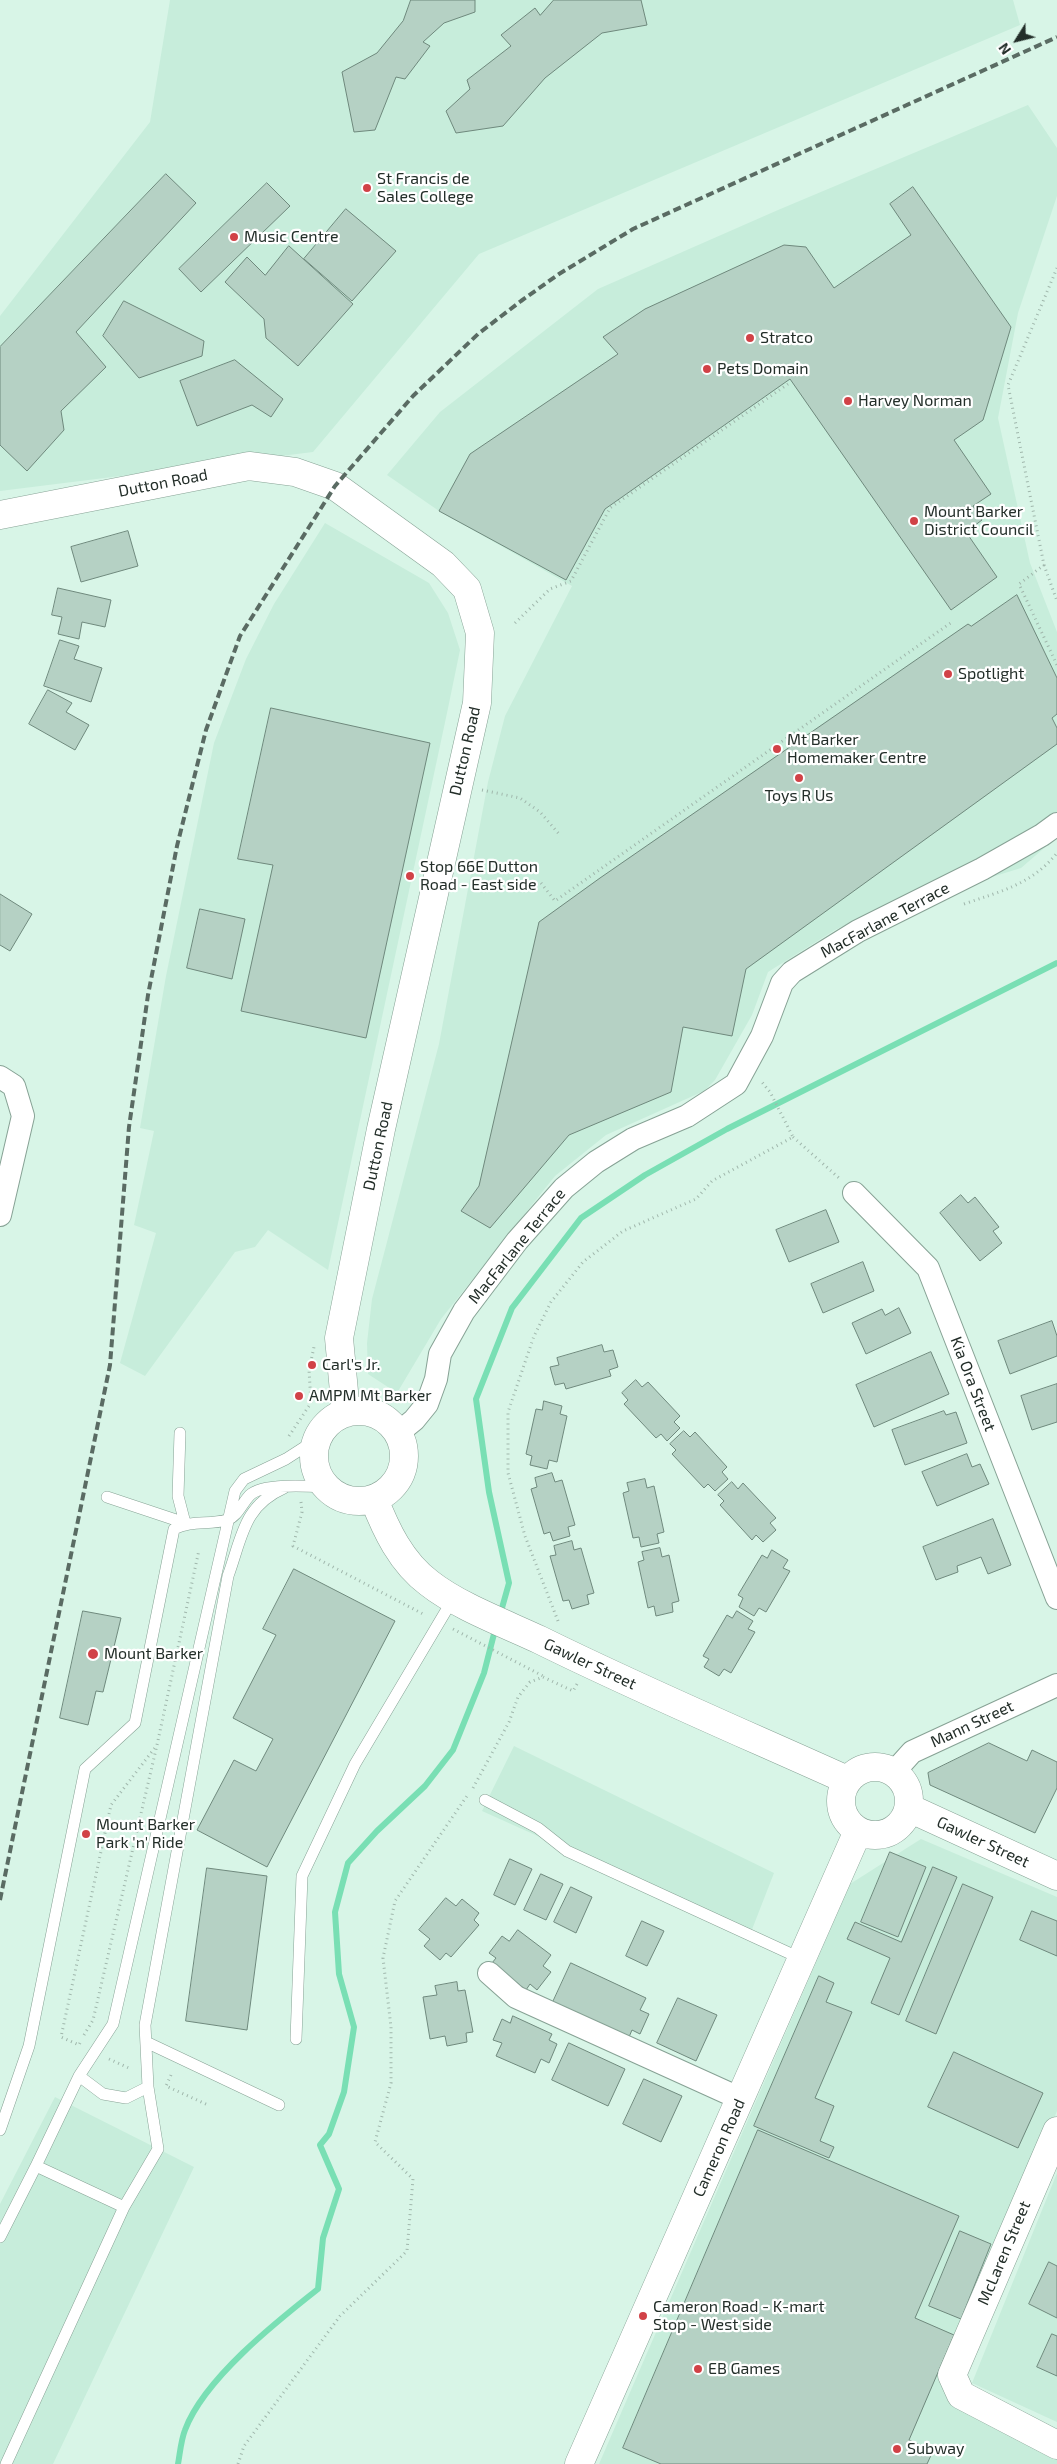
<!DOCTYPE html>
<style>
body{margin:0}
#map{position:relative;width:1057px;height:2464px;overflow:hidden;background:#d8f5e7;font-family:"Exo 2",sans-serif}
canvas{display:block}
.north{position:absolute;left:992px;top:15px;width:50px;height:50px;-webkit-text-stroke:4px #fff;paint-order:stroke;rotate:234deg;font-size:14px;font-weight:700;line-height:20px;text-align:center;color:#232e29}
.north::after{content:'';display:block;margin:auto;width:18px;height:22px;background:#232e29;clip-path:polygon(50% 0,100% 100%,50% 72%,0 100%)}
</style>
<div id="map">
<canvas width="1057" height="2464"></canvas>
<div class="north">N</div>
</div>
<script>
const c = document.querySelector('canvas').getContext('2d');
c.lineJoin = 'round';
function paint(path, color) { c.fillStyle = color; c.fill(path, 'evenodd'); }
function strokePath(path, color, width, dash) { c.strokeStyle = color; c.lineWidth = width; c.lineCap = dash ? 'butt' : 'round'; c.setLineDash(dash || []); c.stroke(path); }
function drawText(font, color, halo, rows, align = 'center') {
  c.font = font + ' "Exo 2",sans-serif'; c.lineWidth = 4.5; c.setLineDash([]); c.textBaseline = 'middle'; c.strokeStyle = halo; c.fillStyle = color; for (const [text, x, y, turn = 0] of rows) {
    c.save(); c.translate(x, y); c.rotate((+turn || 0) * Math.PI / 180); c.textAlign = isNaN(turn) ? turn : align; if (halo) c.strokeText(text, 0, 0); c.fillText(text, 0, 0); c.restore();
  }
}
paint(new Path2D(`
 M170,0H1013L1020,25L479,254L313,452L0,491V316L150,122Z
 M1028,105L1057,148V196L1018,313L998,418L1030,563L1057,632V837L1021,868L862,917L835,930L768,972L752,1015L715,1080L704,1091L606,1135L555,1176L441,1319L397,1393L368,1374L367,1343L372,1299L439,1044L488,782L505,716L572,586L439,511L387,475L440,412L598,289L778,210Z
 M325,523L429,583L448,613L460,650L447,713L328,1270L268,1230L255,1247L235,1252L145,1376L120,1363L156,1233L134,1225L154,1131L140,1128L166,976L214,743L246,659L274,604Z
 M514,1746L774,1873L751,1932L482,1811Z
 M921,1839L1057,1897V2111L949,2384L1057,2439V2464H599L850,1884Z
 M55,2097L194,2167L53,2464H0V2204Z
 M1057,2173V2422L972,2383Z`), '#c7eddb');
strokePath(new Path2D(`
 M500,1615L509,1583L489,1492L476,1399L512,1308L581,1218L645,1175L727,1129L1057,963
 M178,2464C180,2453 181,2440 185,2430C204,2379 276,2322 318,2289L323,2238L339,2189L320,2145L329,2134L344,2092L354,2027L339,1974L335,1912L348,1863L377,1831L425,1786L453,1750L484,1673L496,1626`), '#79dfb4', 6);
const building = new Path2D(`
 M411,0H475V12L444,23L423,42L430,46L405,79L396,77L375,130L354,132L342,72L377,53L403,21Z
 M554,0H641L647,25L602,33L545,78L503,126L456,133L446,111L470,89L467,80L511,46L501,35L535,8L540,15Z
 M166,174L196,203L76,332L106,367L61,411L64,430L27,471L0,445V347Z
 M267,183L290,206L201,292L179,269Z
 M913,187L1011,327L983,420L954,440L991,494L973,506L982,520L966,532L997,577L951,610L790,379L605,509L566,580L439,511L470,454L618,354L603,337L645,309L784,245L806,247L834,288L911,235L890,204Z
 M346,209L396,251L352,301L304,259Z
 M289,246L353,304L298,366L266,338L264,319L225,282L247,257L265,275Z
 M124,301L204,341L202,356L139,378L103,336Z
 M235,360L283,399L271,417L252,405L197,426L180,381Z
 M128,531L138,566L81,582L71,547Z
 M58,588L111,600L105,627L82,622L79,639L58,634L62,617L52,615Z
 M1017,595L1057,678V714L1052,718L1057,728V744L746,969L732,1036L683,1027L671,1092L569,1135L490,1228L461,1211L479,1186L539,922L600,878L968,624L971,626Z
 M60,640L79,646L74,659L102,668L91,702L44,686Z
 M48,690L72,703L66,712L89,725L75,750L29,724Z
 M271,708L430,743L366,1038L241,1011L273,865L238,859Z
 M0,894L32,914L10,951L0,945Z
 M200,909L245,919L232,979L187,968Z
 M961,1195L968,1203L975,1197L999,1227L993,1231L1002,1243L980,1261L940,1213Z
 M826,1210L839,1242L789,1262L776,1230Z
 M863,1262L874,1291L823,1313L811,1284Z
 M899,1308L911,1333L866,1354L852,1323L882,1309L885,1315Z
 M1052,1321L1057,1336V1356L1010,1374L998,1341Z
 M602,1345L604,1352L613,1350L618,1367L609,1370L611,1376L566,1389L564,1383L555,1385L550,1367L559,1365L557,1358Z
 M931,1352L949,1394L874,1427L856,1385Z
 M636,1380L642,1387L648,1382L680,1416L674,1422L680,1428L667,1441L661,1434L656,1438L624,1404L628,1400L622,1393Z
 M1057,1384V1422L1032,1430L1021,1396Z
 M544,1401L562,1406L560,1414L567,1416L557,1462L549,1460L547,1469L530,1465L532,1456L526,1454L536,1409L542,1410Z
 M944,1411L946,1415L956,1412L967,1443L905,1465L892,1430Z
 M684,1431L690,1437L695,1432L727,1467L722,1472L728,1479L715,1491L708,1484L704,1488L672,1454L676,1450L670,1444Z
 M967,1454L972,1467L980,1464L989,1484L937,1506L922,1472Z
 M552,1473L555,1482L562,1480L575,1525L568,1527L570,1536L553,1541L550,1532L544,1534L531,1489L537,1487L535,1478Z
 M645,1479L647,1488L654,1486L664,1532L657,1534L659,1543L641,1547L639,1537L633,1538L623,1493L629,1491L627,1483Z
 M732,1482L738,1489L743,1483L776,1518L770,1523L776,1530L763,1542L756,1535L752,1540L720,1505L724,1501L718,1495Z
 M993,1519L1011,1565L988,1574L981,1557L957,1566L958,1572L936,1580L923,1547Z
 M572,1541L574,1550L581,1548L594,1593L587,1595L589,1604L572,1609L569,1600L563,1601L550,1556L556,1555L554,1546Z
 M660,1548L662,1557L669,1555L679,1601L672,1603L673,1612L656,1616L654,1606L648,1608L638,1562L644,1560L642,1552Z
 M772,1550L788,1560L783,1568L790,1571L766,1612L759,1608L754,1616L739,1607L743,1598L738,1595L762,1555L767,1558Z
 M294,1569L395,1621L267,1867L197,1830L234,1760L256,1771L273,1739L233,1718L276,1635L263,1629Z
 M83,1611L121,1618L103,1692L96,1691L88,1725L60,1718Z
 M737,1611L753,1621L748,1629L755,1632L731,1673L724,1669L719,1676L704,1667L709,1659L703,1656L727,1615L732,1618Z
 M989,1743L1027,1761L1032,1750L1057,1762V1788L1035,1833L930,1785L928,1773Z
 M890,1852L926,1867L898,1937L861,1922Z
 M510,1859L532,1869L515,1905L494,1895Z
 M933,1867L957,1877L899,2015L871,2003L890,1958L847,1939L855,1922L901,1942Z
 M207,1868L267,1876L247,2030L186,2021Z
 M541,1874L563,1884L546,1920L524,1910Z
 M963,1884L993,1897L936,2034L906,2021Z
 M571,1887L592,1897L576,1933L554,1922Z
 M446,1898L456,1906L462,1899L479,1913L474,1920L479,1925L451,1957L446,1953L440,1960L424,1946L430,1939L419,1930Z
 M1032,1911L1057,1921V1956L1020,1940Z
 M642,1921L664,1931L647,1966L626,1956Z
 M518,1930L551,1955L543,1966L551,1972L537,1990L530,1984L526,1990L492,1963L496,1958L489,1953L502,1936L509,1941Z
 M571,1963L646,1998L640,2010L649,2014L640,2034L632,2030L629,2037L553,2002Z
 M819,1976L834,1983L826,2002L852,2012L815,2098L834,2106L820,2141L834,2147L829,2158L754,2126Z
 M457,1982L458,1991L465,1990L473,2032L466,2033L467,2042L447,2046L445,2036L430,2039L423,1997L437,1995L435,1986Z
 M678,1998L717,2015L696,2061L657,2043Z
 M513,2016L552,2034L549,2040L557,2044L549,2063L541,2059L535,2073L496,2056L502,2043L493,2040L502,2019L510,2023Z
 M569,2043L625,2069L608,2106L552,2080Z
 M954,2052L1043,2093L1018,2148L928,2107Z
 M644,2079L682,2096L661,2142L623,2124Z
 M758,2130L959,2216L915,2318L954,2335L909,2440L933,2451L927,2464H661L623,2448Z
 M960,2231L991,2244L961,2319L929,2306Z
 M1049,2262L1057,2266V2318L1029,2304Z
 M1052,2334L1057,2336V2376L1037,2367Z`);
paint(building, '#b5d1c4');
strokePath(building, '#6f897d', 1);
const lane = new Path2D(`
 M107,1497L185,1523L178,1496L180,1433
 M485,1800L538,1828L567,1851L802,1959
 M296,2039L302,1876L355,1764L453,1599
 M146,2042L279,2105
 M79,2076L36,2166L124,2207L158,2149L148,2087L145,2025L228,1576C242,1538 243,1506 284,1488
 M148,2087L126,2098L103,2094L79,2076L113,2024L235,1491L244,1479L286,1459L317,1439
 M0,2130L29,2046L85,1769L135,1723L174,1529C191,1520 209,1525 227,1520C238,1516 242,1503 250,1495C262,1483 308,1486 325,1487
 M0,2237L36,2166
 M6,2464L124,2207`);
const street = new Path2D(`
 M0,1077L14,1086L23,1116L0,1215
 M854,1193L928,1268L1057,1598
 M398,1433L414,1420L427,1404L436,1379L440,1354L464,1311L517,1241L564,1188L596,1162L633,1139L687,1116L736,1084L762,1036L782,983L792,972L858,931L982,869L1042,835L1057,824
 M894,1772L912,1752L1057,1685
 M489,1973L516,1997L741,2099`);
const secondary = new Path2D(`
 M0,515L249,466L295,472L335,486L443,564L467,589L480,633L477,703L381,1129L339,1338L346,1413
 M314 1456a45 45 0 1 1 90 0a45 45 0 1 1-90 0Z
 M374,1499C386,1530 401,1562 429,1583C458,1606 506,1624 540,1640C641,1690 745,1734 847,1780
 M841 1801a34 34 0 1 1 68 0a34 34 0 1 1-68 0Z
 M909,1808L1057,1876
 M1057,2131L952,2375L961,2395L1057,2445
 M579,2464L858,1831`);
strokePath(lane, '#87a295', 12);
strokePath(street, '#87a295', 24);
strokePath(secondary, '#87a295', 29);
strokePath(new Path2D(`
 M1057,268L1008,385L1044,565L1019,584L1057,665
 M1044,565L1057,601
 M515,623L550,589L571,581L610,508L788,384
 M482,790L520,798L540,812L560,835
 M541,883L555,901L952,622
 M964,904C1001,891 1031,885 1057,853
 M793,1137L839,1178
 M289,1436L311,1403L309,1370L314,1347
 M301,1502L302,1512L293,1546L425,1615
 M558,1621L525,1536L508,1473V1412L534,1336L551,1302L583,1262L623,1231L696,1199L712,1181L793,1137L770,1092L761,1081
 M453,1629L543,1676
 M473,1788L509,1722L518,1697L530,1682L543,1677L573,1691L577,1684
 M84,2035L93,2020L157,1745
 M80,2043L79,2045L61,2037L111,1805L157,1745L199,1550
 M109,2059L131,2069
 M171,2075L166,2086L208,2105
 M238,2464L244,2446L340,2316L407,2251L413,2179L375,2142L391,2083V2027L383,1958L395,1901L469,1793`), '#a0b7ac', 3, [1, 4]);
strokePath(lane, '#fff', 11);
strokePath(street, '#fff', 22);
strokePath(secondary, '#fff', 28);
strokePath(new Path2D(`
 M0,1900L110,1365L129,1127L148,995L177,846L206,730L240,636L335,486L413,396L478,334L521,301L559,274L633,229L1057,37`), '#5a6b63', 4, [8, 4]);
for (const [x, y, r, color] of [
 [367,188,5,"#d14247"],
 [234,237,5,"#d14247"],
 [750,338,5,"#d14247"],
 [707,369,5,"#d14247"],
 [848,401,5,"#d14247"],
 [914,521,5,"#d14247"],
 [948,674,5,"#d14247"],
 [777,749,5,"#d14247"],
 [799,778,5,"#d14247"],
 [410,876,5,"#d14247"],
 [312,1365,5,"#d14247"],
 [299,1396,5,"#d14247"],
 [93,1654,6,"#d14247"],
 [86,1834,5,"#d14247"],
 [643,2316,5,"#d14247"],
 [698,2369,5,"#d14247"],
 [897,2449,5,"#d14247"]
]) { const dot = new Path2D(); dot.arc(x, y, r, 0, 2 * Math.PI); c.fillStyle = color; c.fill(dot); strokePath(dot, '#fff', 2); }
drawText('16px', '#232e29', '#fff', [
 ["St Francis de",377,179],
 ["Sales College",377,197],
 ["Music Centre",244,237],
 ["Stratco",760,338],
 ["Pets Domain",717,369],
 ["Harvey Norman",858,401],
 ["Mount Barker",924,512],
 ["District Council",924,530],
 ["Spotlight",958,674],
 ["Mt Barker",787,740],
 ["Homemaker Centre",787,758],
 ["Toys R Us",799,796,"center"],
 ["Stop 66E Dutton",420,867],
 ["Road - East side",420,885],
 ["Carl's Jr.",322,1365],
 ["AMPM Mt Barker",309,1396],
 ["Mount Barker",104,1654],
 ["Mount Barker",96,1825],
 ["Park 'n' Ride",96,1843],
 ["Cameron Road - K-mart",653,2307],
 ["Stop - West side",653,2325],
 ["EB Games",708,2369],
 ["Subway",907,2449]
], 'left');
drawText('16px', '#232e29', '#fff', [
 ["Dutton Road",163,483,-11],
 ["Dutton Road",465,751,-77],
 ["MacFarlane Terrace",885,920,-28],
 ["Dutton Road",378,1146,-78],
 ["MacFarlane Terrace",517,1246,-51],
 ["Kia Ora Street",973,1384,69],
 ["Gawler Street",590,1664,25],
 ["Mann Street",972,1724,-25],
 ["Gawler Street",983,1842,25],
 ["Cameron Road",719,2148,-66],
 ["McLaren Street",1004,2253,-67]
]);
</script>
